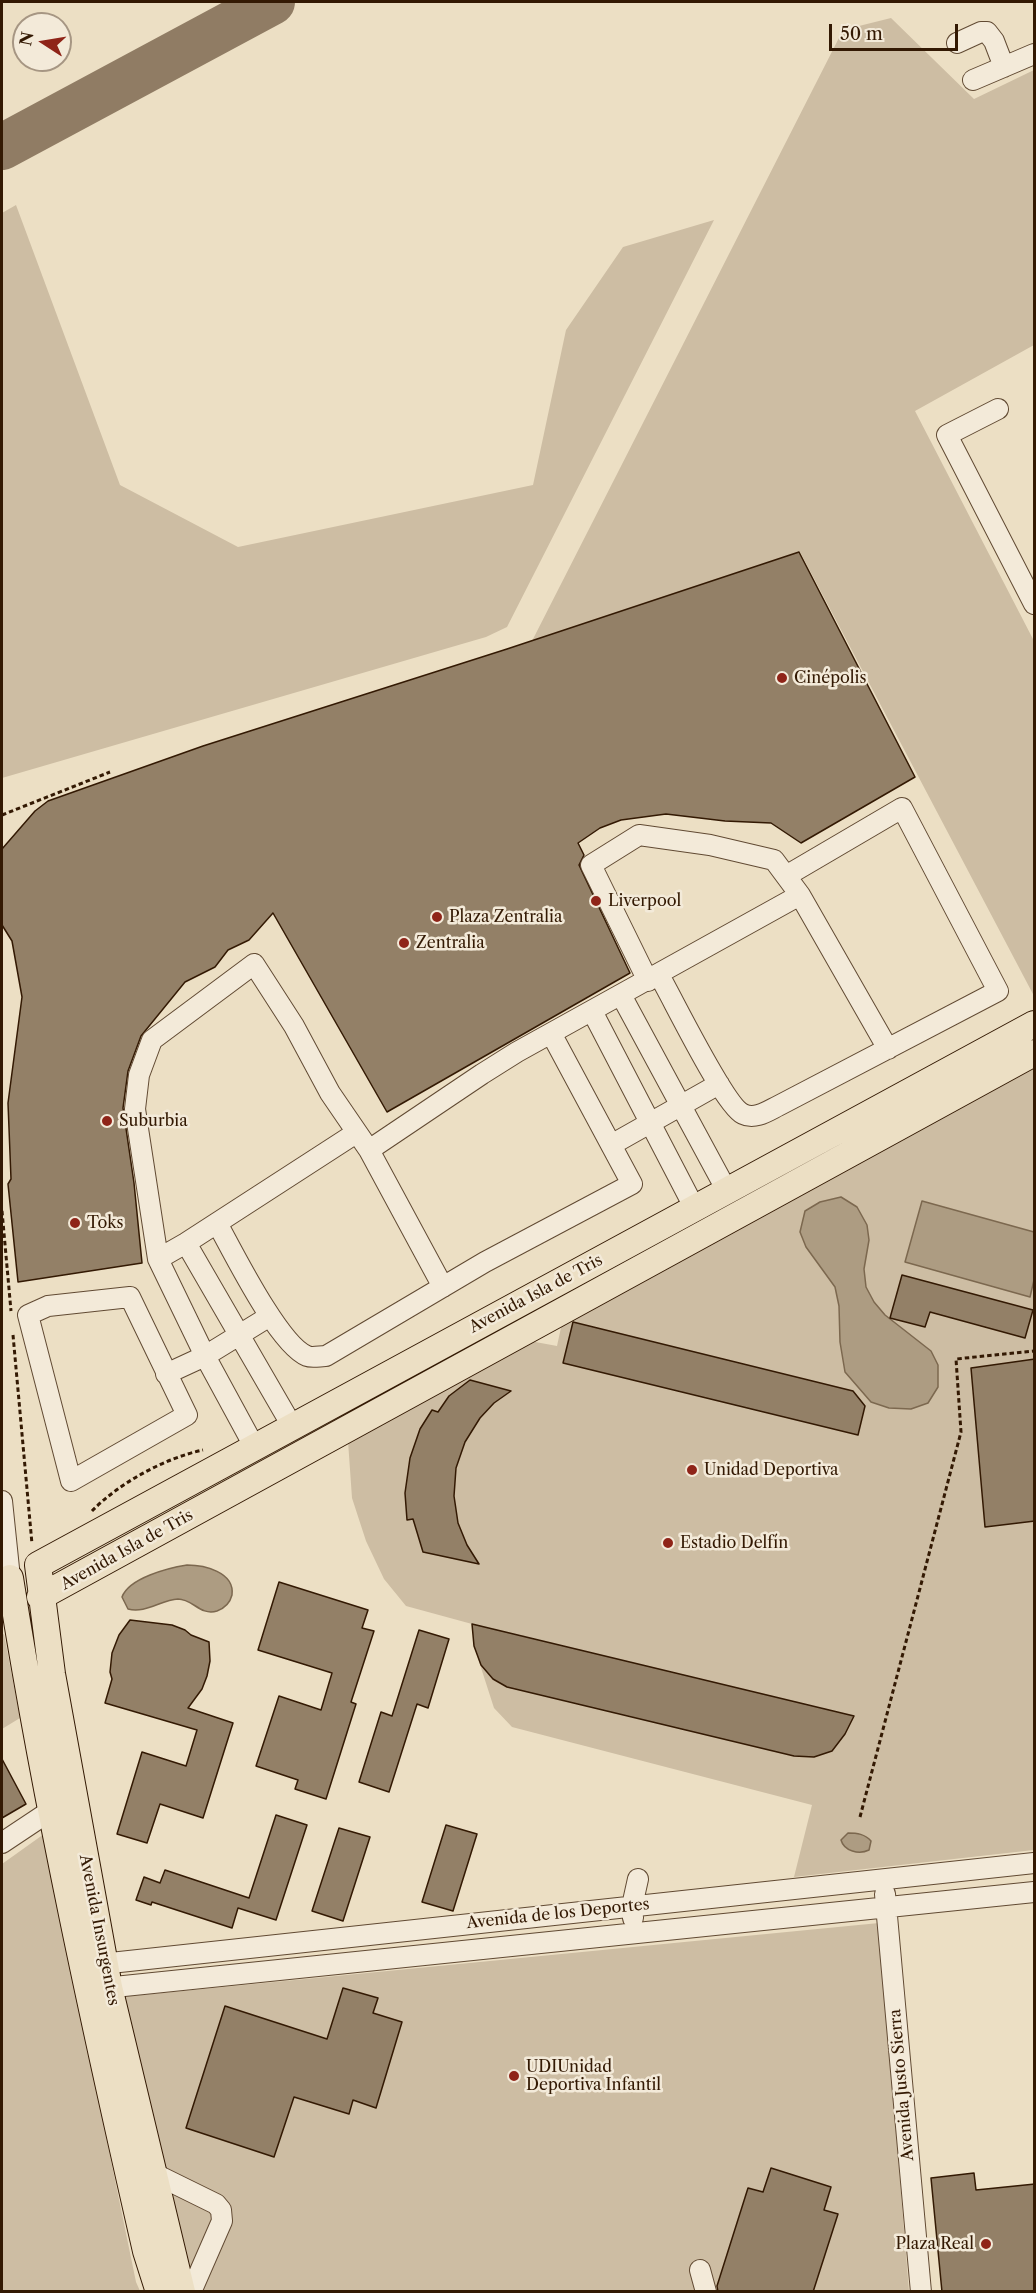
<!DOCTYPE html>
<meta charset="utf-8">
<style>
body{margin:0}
#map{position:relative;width:1036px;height:2293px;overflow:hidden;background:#ecdfc4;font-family:"Libre Caslon Text",serif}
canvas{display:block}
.frame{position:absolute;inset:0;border:3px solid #331903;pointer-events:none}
.north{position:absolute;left:12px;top:12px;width:60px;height:60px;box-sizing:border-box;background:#f3ead9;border:2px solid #a69683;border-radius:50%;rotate:282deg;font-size:16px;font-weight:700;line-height:24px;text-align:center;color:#331903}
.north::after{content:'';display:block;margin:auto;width:21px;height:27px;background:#8f2418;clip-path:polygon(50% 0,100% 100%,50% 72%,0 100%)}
.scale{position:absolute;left:829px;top:24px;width:129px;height:27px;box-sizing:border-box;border:3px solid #331903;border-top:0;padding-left:8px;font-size:18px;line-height:21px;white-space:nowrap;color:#331903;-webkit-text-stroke:4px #f3ead9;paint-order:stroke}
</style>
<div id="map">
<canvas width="1036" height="2293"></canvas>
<div class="frame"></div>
<div class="north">N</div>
<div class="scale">50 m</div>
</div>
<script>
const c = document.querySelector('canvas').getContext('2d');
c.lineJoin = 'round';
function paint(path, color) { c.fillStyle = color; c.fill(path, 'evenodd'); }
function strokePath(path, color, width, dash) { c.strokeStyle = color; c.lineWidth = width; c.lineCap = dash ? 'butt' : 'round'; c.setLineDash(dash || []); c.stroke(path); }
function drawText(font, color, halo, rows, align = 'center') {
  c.font = font + ' "Libre Caslon Text",serif'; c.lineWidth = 5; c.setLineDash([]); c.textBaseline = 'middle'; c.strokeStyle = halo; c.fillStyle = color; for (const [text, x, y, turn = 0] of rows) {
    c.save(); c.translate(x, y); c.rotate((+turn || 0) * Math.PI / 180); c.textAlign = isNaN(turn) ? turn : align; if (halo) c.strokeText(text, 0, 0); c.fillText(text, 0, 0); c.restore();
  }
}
paint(new Path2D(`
 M891,18L974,99L1034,70V345L915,411L1034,641V996L800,552L532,641L843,30Z
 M16,205L120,485L238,547L533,485L566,330L623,247L714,220L507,627L486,637L2,778V213Z
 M1034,1062V1850L794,1877L812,1805L512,1727L494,1708L474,1646L472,1624L406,1606L384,1579L366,1541L352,1498L348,1441L530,1341L557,1346L562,1323Z
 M4,1634L20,1718L2,1729V1635Z
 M44,1834L136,2282L140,2291H2V1864Z
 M879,1923L909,2291H190L121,1997Z`), '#cdbda3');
const water = new Path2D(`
 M841,1197L857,1207L867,1225L869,1240L864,1269L866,1287L874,1302L885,1315L931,1351L938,1365V1387L928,1403L911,1409L889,1408L871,1402L845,1372L840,1342L839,1306L835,1287L806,1247L800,1232L805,1211L820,1202Z
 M922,1201L1034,1232V1280L1030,1297L905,1262Z
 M187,1565C204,1565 235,1572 232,1595C230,1603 225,1608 217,1611C200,1616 193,1599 178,1599C161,1600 145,1614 128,1609L122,1597C129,1578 168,1568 187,1565Z
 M848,1833C857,1833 865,1834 871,1841L869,1850C859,1855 844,1851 841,1840Z`);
paint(water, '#ad9c82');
strokePath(water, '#7c684f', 1.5);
strokePath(new Path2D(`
 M2,147L272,2`), '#907c64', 46);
const building = new Path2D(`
 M799,552L915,777L801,843L771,823L725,821L666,814L621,820L600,828L578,843L584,855L579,865L630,973L387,1112L273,913L249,940L228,950L215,967L185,982L141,1036L128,1071L123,1108L134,1183L142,1263L18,1282L8,1184L11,1179L8,1103L22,997L12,941L2,925V849L35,811L48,801L203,746L507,649Z
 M902,1275L1033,1310L1025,1338L930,1312L925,1327L890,1318Z
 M573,1322L853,1391L865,1406L858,1435L563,1363Z
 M1035,1359V1521L985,1527L971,1368Z
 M470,1380L511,1391L494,1403L480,1418L465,1442L456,1468L454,1496L458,1523L467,1545L479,1564L423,1552L413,1519L407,1520L405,1493L410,1458L420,1429L432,1410L438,1412L449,1396Z
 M279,1582L368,1610L362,1628L374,1631L351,1702L356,1704L326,1799L295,1789L298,1780L256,1766L279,1696L321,1710L332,1673L258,1650Z
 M130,1620L172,1625L185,1630L191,1635L209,1642L210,1661L207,1676L202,1689L188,1708L233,1723L203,1818L160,1804L147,1843L117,1834L142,1752L186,1766L197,1730L105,1703L112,1679L110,1672L112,1653L119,1635Z
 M472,1624L854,1716L845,1734L832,1751L814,1757L794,1756L507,1687L493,1679L481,1665L474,1646Z
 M419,1630L449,1639L428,1708L417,1704L389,1792L359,1782L381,1712L392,1716Z
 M2,1759L26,1804L2,1818Z
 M276,1815L307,1825L276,1920L238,1908L232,1928L152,1902L151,1905L136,1900L144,1877L160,1883L165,1870L249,1898Z
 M446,1825L477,1834L453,1911L422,1902Z
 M339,1828L370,1837L343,1921L312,1911Z
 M343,1988L378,1998L373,2013L402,2022L376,2108L353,2100L349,2114L294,2097L274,2157L186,2128L225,2006L327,2039Z
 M771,2168L831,2187L824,2210L838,2214L813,2292H718L717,2286L748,2188L763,2192Z
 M974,2173L976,2190L1035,2184V2292H942L931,2178Z`);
paint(building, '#938067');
strokePath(building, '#331903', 1.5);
const minor = new Path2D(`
 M957,43L981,32H987L994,41L1004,67
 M973,80L1034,54
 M998,409L947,435L1034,604
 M659,975C673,999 724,1105 743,1114C755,1120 768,1111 778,1106L998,991L902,808L786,876
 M648,981L591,865L639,835L710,845L774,860L800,895L888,1049
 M621,995L727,1191
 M592,1011L695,1209
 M611,1145L719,1084
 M369,1150L482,1074L517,1052L800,895
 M217,1223C233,1252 279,1345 307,1356C312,1358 320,1356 326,1356L485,1262L632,1184L552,1035
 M186,1243L292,1426
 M158,1259L186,1243L356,1133
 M130,1297L187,1415L71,1481L28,1315L48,1306Z
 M166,1374L205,1356L270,1316
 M255,1448L205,1356L158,1259L135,1109L139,1075L152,1040L254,964L294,1026L330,1093L369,1150L443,1287
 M2,1501L10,1578
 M2,1843L50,1811
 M885,1894L921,2292
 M633,1918L632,1906L638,1879
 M92,1965L1034,1863
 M95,1989L1034,1892
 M153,2173L216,2204L221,2210L222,2221L191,2292
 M700,2270L706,2292`);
const major = new Path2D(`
 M10,1578C46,1805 95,2028 146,2251L159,2292
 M40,1597L1034,1053
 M182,2292L109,1987L52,1674L38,1565L1034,1024`);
strokePath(minor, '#614a33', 22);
strokePath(major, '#331903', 28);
strokePath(new Path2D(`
 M2,815L110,772
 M2,1211L11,1311
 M13,1335L32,1544
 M92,1511C119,1483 165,1458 203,1450
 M860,1817L961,1432L956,1359L1034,1351`), '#331903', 3, [4.5, 3]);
strokePath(minor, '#f3ead9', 20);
strokePath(major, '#ecdfc4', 26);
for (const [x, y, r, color] of [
 [782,678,6,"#8f2418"],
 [596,901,6,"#8f2418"],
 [437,917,6,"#8f2418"],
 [404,943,6,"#8f2418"],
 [107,1121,6,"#8f2418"],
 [75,1223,6,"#8f2418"],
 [692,1470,6,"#8f2418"],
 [668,1543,6,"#8f2418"],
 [514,2076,6,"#8f2418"],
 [986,2244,6,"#8f2418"]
]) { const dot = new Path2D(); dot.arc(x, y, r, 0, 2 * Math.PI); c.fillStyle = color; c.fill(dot); strokePath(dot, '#f3ead9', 2); }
drawText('16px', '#331903', '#f3ead9', [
 ["Cinépolis",794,678],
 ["Liverpool",608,901],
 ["Plaza Zentralia",449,917],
 ["Zentralia",416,943],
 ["Suburbia",119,1121],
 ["Toks",87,1223],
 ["Unidad Deportiva",704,1470],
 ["Estadio Delfín",680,1543],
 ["UDIUnidad",526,2067],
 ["Deportiva Infantil",526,2085],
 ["Plaza Real",974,2244,"right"]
], 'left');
drawText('16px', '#331903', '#f3ead9', [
 ["Avenida Isla de Tris",536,1294,-28],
 ["Avenida Isla de Tris",127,1550,-29],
 ["Avenida de los Deportes",558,1914,-6],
 ["Avenida Insurgentes",99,1930,79],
 ["Avenida Justo Sierra",902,2085,-95]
]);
</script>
